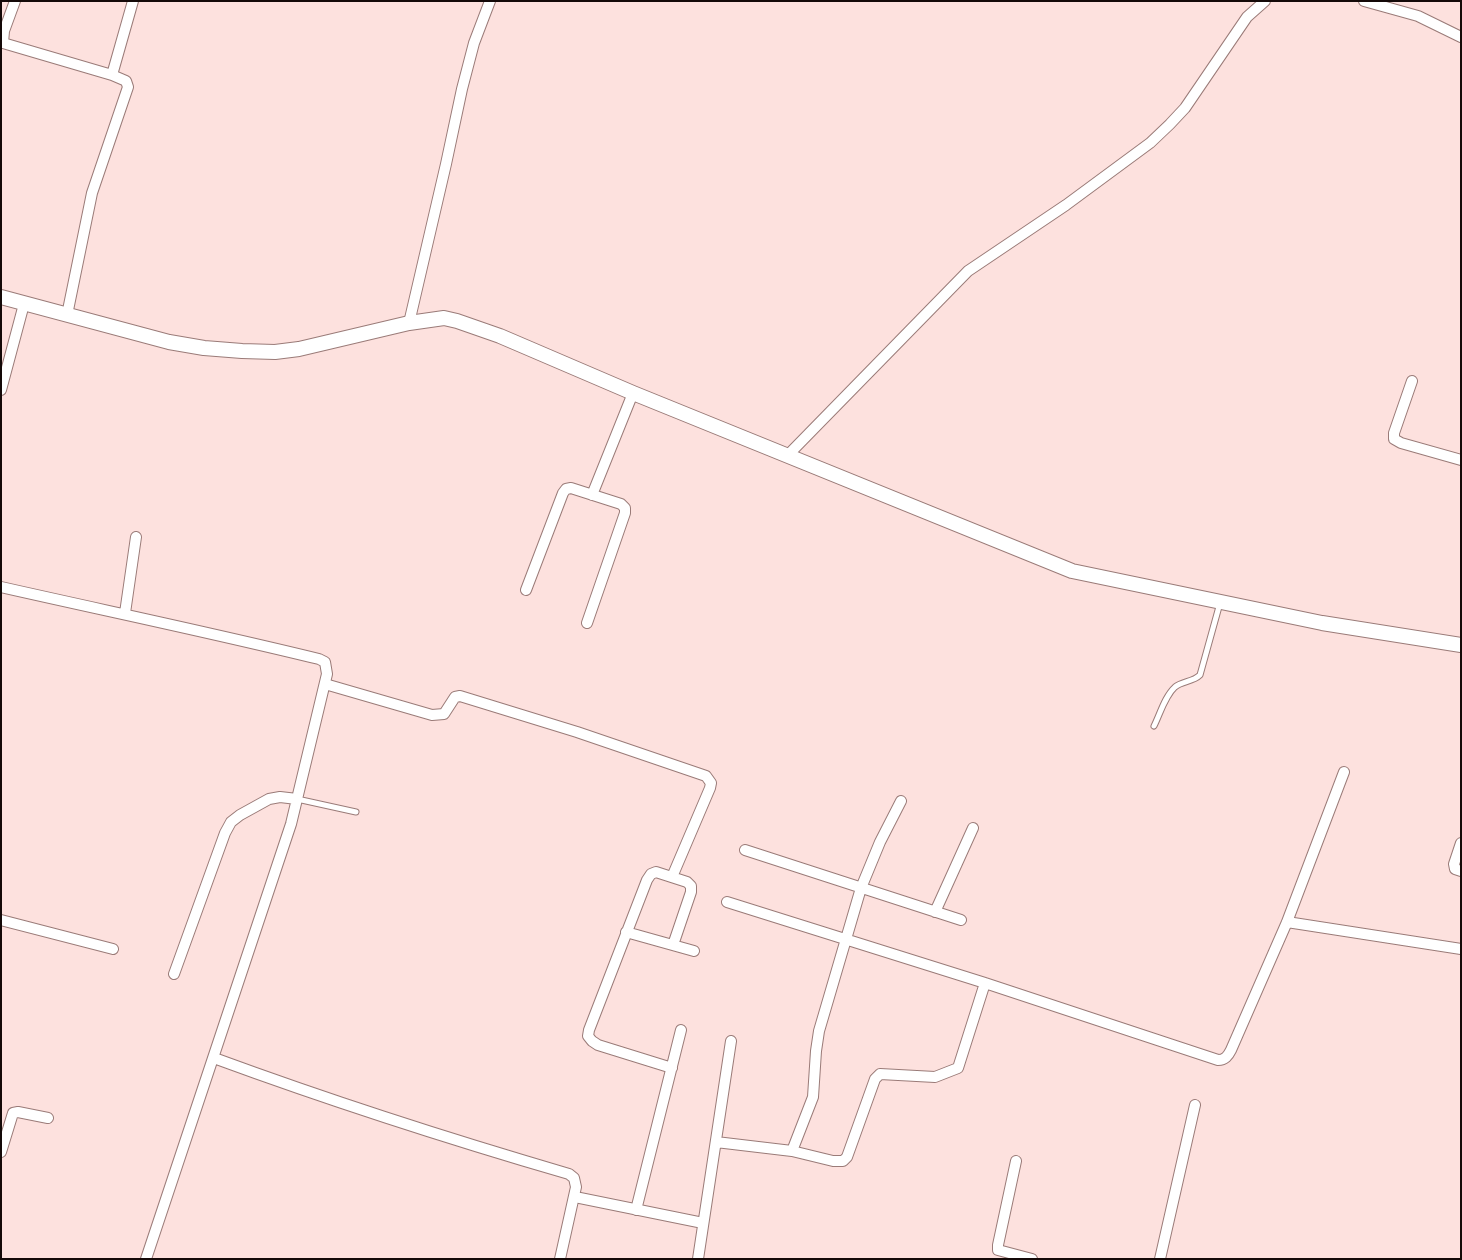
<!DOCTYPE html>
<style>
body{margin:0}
#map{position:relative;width:1462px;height:1260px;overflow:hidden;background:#fde1de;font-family:"Open Sans",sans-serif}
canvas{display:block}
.frame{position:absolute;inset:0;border:2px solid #140908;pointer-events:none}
</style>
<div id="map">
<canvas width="1462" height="1260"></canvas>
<div class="frame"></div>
</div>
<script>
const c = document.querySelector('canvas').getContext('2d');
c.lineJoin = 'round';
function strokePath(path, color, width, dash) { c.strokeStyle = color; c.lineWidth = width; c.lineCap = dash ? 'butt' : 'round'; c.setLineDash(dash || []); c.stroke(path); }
const service = new Path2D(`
 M1154,726C1160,714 1165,696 1175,687C1182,681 1193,682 1200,675L1220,603
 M297,799L356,812`);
const minor = new Path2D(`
 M15,1L4,31L3,43L112,75L126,81L128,87L92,193L67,315
 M1364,1L1418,16L1461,37
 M112,75L133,1
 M409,323L446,164L462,89L474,43L490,1
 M1412,381L1394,433V439L1401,443L1461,460
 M1,390L24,304
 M788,455L968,271L1066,205L1150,143L1170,124L1185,108L1247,17L1265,1
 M592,495L633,393
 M1,587C107,611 213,633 319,659L325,662L327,674L291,824L146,1259
 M526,590L563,493L566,489L571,488L621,504L625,508V513L587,623
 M125,613L136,537
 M325,684L432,715L444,714L455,697L460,696L577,732L706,776L711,783L710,788L672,877
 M1461,843L1454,864L1455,869L1461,871
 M745,850L961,920
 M727,902L985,983L1218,1060C1225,1060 1228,1056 1231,1050L1287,922L1344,772
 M935,912L973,828
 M1,920L113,949
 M1287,922L1461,949
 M626,932L694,951
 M174,974L225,833L231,822L240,815L269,799L280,797L297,799
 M214,1058C331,1101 449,1139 569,1174L574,1178L576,1187L560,1259
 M672,1068L598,1045L592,1041L588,1036L589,1030L647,880L651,874L656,872L687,882L691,886V892L673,945
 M716,1142L792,1151L833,1161H843L847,1157L875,1079L880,1074L935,1077L958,1068L985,983
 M792,1151L813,1097L816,1051L819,1031L861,888L880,842L901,801
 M1,1152L13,1113L18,1112L48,1118
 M1016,1161L998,1245V1250L1032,1259
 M575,1197L703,1223
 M636,1210L681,1030
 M698,1259L731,1041
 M1160,1259L1195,1105`);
const tertiary = new Path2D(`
 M1,297L169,342L204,348L242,351L275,352L299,349L409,323L444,318L457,321L500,336L633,393L1072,571L1322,623L1461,645`);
strokePath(service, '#9a7b78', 7);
strokePath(minor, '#9a7b78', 12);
strokePath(tertiary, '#9a7b78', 16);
strokePath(service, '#fff', 5);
strokePath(minor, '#fff', 10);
strokePath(tertiary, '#fff', 14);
</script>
